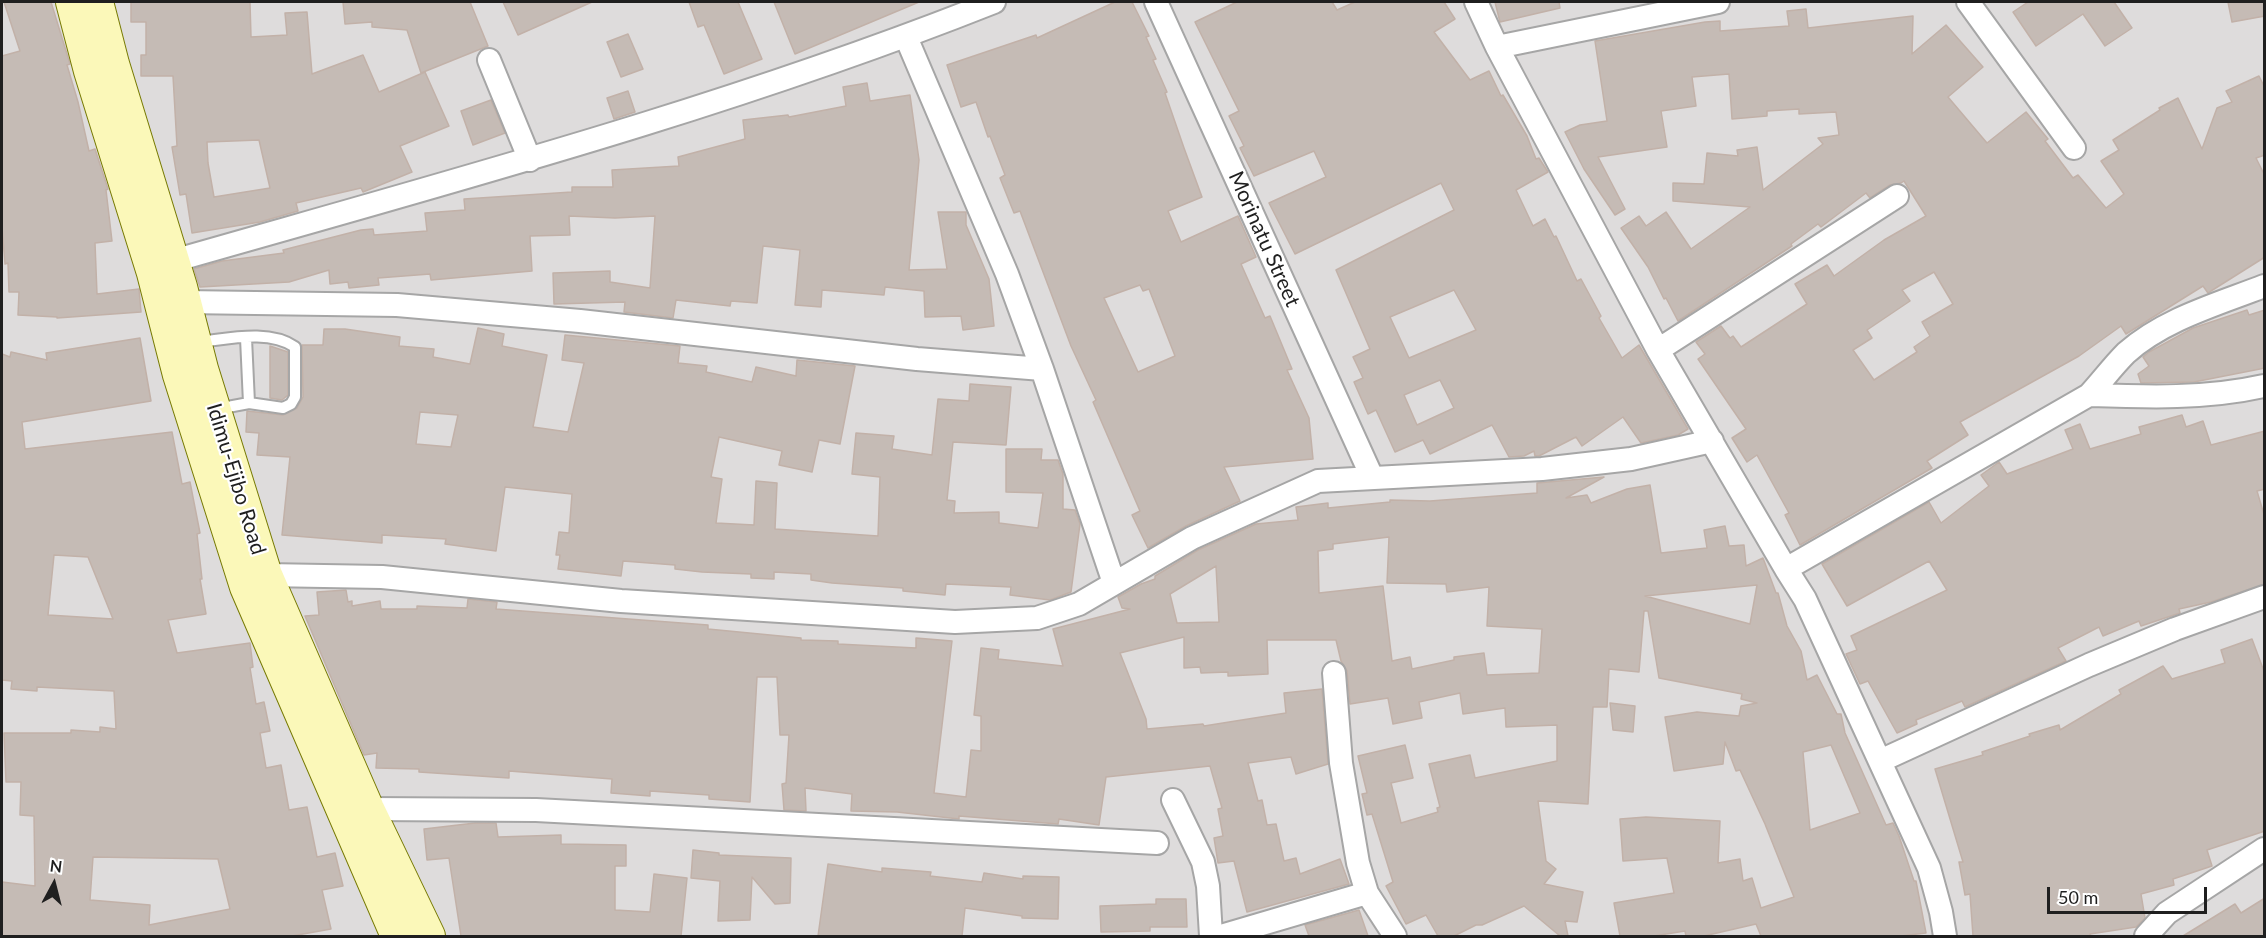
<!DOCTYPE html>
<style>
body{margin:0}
#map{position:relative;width:2266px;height:938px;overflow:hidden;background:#f0ece6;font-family:Lato,sans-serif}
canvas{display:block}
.frame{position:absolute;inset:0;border:3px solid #1f1f1f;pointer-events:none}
.north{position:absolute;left:24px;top:854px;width:60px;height:60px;-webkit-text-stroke:4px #fff;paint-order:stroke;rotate:7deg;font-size:16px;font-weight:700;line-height:24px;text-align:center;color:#1f1f1f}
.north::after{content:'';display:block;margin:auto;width:21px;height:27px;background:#1f1f1f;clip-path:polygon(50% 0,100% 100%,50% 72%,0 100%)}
.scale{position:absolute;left:2047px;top:887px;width:160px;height:27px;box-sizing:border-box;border:3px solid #1f1f1f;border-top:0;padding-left:8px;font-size:18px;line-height:21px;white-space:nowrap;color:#1f1f1f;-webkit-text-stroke:4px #fff;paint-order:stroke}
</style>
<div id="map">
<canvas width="2266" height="938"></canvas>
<div class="frame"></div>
<div class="north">N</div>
<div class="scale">50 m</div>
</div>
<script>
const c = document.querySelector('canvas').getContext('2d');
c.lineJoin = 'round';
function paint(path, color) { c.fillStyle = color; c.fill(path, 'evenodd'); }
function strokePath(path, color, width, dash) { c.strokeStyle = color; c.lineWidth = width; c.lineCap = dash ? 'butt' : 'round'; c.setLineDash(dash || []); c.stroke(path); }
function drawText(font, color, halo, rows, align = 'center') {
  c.font = font + ' Lato,sans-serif'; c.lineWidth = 4.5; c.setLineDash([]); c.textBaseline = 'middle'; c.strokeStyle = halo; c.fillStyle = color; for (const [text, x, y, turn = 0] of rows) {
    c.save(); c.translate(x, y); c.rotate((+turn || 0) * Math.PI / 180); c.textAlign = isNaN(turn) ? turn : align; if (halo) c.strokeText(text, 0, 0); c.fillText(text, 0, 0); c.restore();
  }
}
paint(new Path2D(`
 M2,2H2264V936H2Z`), '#dedcdc');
const building = new Path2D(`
 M4,2H51L70,64L67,65L78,102L89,151L95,149L108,189L106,190L112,241L95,243L97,294L139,289L141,312L57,318V317L18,315L19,292H9L8,263L5,264L2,227V56L20,51Z
 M131,2H250L251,37L287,35L285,13L307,12L312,74L363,55L379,92L425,72L449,126L400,146L412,172L363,192L361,188L296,203L298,211L260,222L192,233L186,194L180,195L172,147L177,146L173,76H141V55H146V22H131ZM259,140L270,188L214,197L208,163L207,142Z
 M343,2H470L488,46L421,73L407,30L372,27V22L345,24Z
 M503,2H592L518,35Z
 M689,2H738L762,59L724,74L704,25L698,27Z
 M774,2H919L795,54Z
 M1115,2H1132L1149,36L1146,37L1156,59L1153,60L1167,92L1165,93L1184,148L1202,197L1168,211L1181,242L1238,216L1256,257L1241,264L1265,318L1270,316L1292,369L1287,370L1309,418L1313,459L1224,467L1240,501L1186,526L1148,548L1132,515L1140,511L1093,402L1096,400L1071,346L1020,211L1014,213L1000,178L1005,175L990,136L988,137L976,102L961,107L947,65L1036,35L1037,38ZM1140,285L1143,291L1149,289L1175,356L1138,372L1104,298Z
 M1237,2H1332L1337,10L1355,2H1444L1455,19L1434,32L1470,80L1489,71L1501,96L1503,95L1527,136L1536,159L1539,158L1548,172L1516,190L1533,226L1545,219L1554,237L1556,236L1577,281L1581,279L1601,316L1599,318L1622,358L1639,345L1688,429L1678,435L1641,443L1623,417L1582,446L1576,437L1539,456H1535L1534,451L1524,456L1509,457L1492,425L1430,454L1423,440L1395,452L1376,410L1368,414L1354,382L1363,378L1353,357L1370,349L1336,270L1454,210L1441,183L1295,254L1269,203L1326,177L1314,151L1254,176L1240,148L1244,146L1229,116L1239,111L1195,22ZM1454,290L1476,330L1409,358L1390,317ZM1440,380L1454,408L1417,425L1404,395Z
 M1495,2H1559L1560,8L1500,22Z
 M2028,2H2114L2132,28L2105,46L2083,14L2036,46L2013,12Z
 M2228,2H2265V16L2232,22Z
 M1806,9L1808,28L1913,16L1912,54L1946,25L1983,67L1948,97L1987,143L2026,112L2048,139L2045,141L2073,178L2078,175L2106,208L2124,194L2101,161L2119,150L2113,140L2160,110L2159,108L2178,98L2202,149L2217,108L2232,102L2226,91L2259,76L2265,88V155L2256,158L2265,176V257L2211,291L2208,293L2203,286L2126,334L2121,326L2079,356L1960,422L1968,435L1927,461L1932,468L1800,545L1785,515L1789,513L1757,455L1747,462L1732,438L1746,429L1698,359L1705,354L1696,342L1721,326L1730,338L1733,336L1741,347L1807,304L1795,284L1827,265L1834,276L1884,240L1926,216L1904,181L1901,183L1890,185L1870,198L1866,193L1821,227L1818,224L1791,244L1792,246L1678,321L1666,298L1664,299L1648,267L1621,228L1639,216L1646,226L1666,212L1691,249L1750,207L1673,201V183L1704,184L1707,153L1738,156L1737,150L1757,147L1763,190L1823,144L1818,138L1839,135L1836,112L1799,114V109L1767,111V116L1732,119L1729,74L1692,77L1696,106L1661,111L1667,147L1598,157L1625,209L1615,215L1584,169L1565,132L1580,125L1607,121L1595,41L1705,22L1720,21V31L1789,26L1787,11ZM1934,272L1953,304L1922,322L1930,336L1914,347L1917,352L1874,380L1853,350L1872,338L1867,330L1910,301L1902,290Z
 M628,34L643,69L621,77L607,42Z
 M867,83L870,101L910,95L919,160L909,270L947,269L938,212H966V225L989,279L994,326L963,330L961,316L925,317L924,291L885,287L884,295L822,290L821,307L795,305L800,250L763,246L757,303L731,301L730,306L676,300L673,318L624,312L625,302L554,304L553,273L610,271V282L650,288L655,216L615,218L569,216L570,235L530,236L532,271L431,280L430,274L378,278L379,285L349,288L348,282L330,284L329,270L289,282L200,287L194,269L222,261L284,253L283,250L361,230L373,229L374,235L427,231L425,213L465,210L464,199L572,192V187H613L612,170L679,166L678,157L745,139L743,120L788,115L789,117L846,106L843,87Z
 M628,91L635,112L614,119L607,98Z
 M491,100L505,133L473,145L461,111Z
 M2247,310L2249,315L2265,310V368L2194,382L2141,383L2138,374L2149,366L2143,357L2149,352L2193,328Z
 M478,328L504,334L502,346L547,355L533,427L568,432L584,363L562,360L565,335L680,346L678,363L707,366L706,372L752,382L756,367L796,376L797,360L855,366L840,444L819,440L812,472L779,465L782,451L719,437L711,477L722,479L716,523L754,525L756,481L777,483L775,529L878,536L880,477L852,474L856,433L894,436L892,449L932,455L938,399L969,401L970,384L1011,387L1006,445L953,442L947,500L955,501L954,513L999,512V523L1038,528L1043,493L1006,492V449H1042L1041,460H1058L1063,474V509L1075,510L1080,524L1071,592L1050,600L1010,595L1011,587L946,584L945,595L903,591V588L832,583L811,580V574L774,572V579L751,578V574L702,572L675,569V565L623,561L621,576L558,569L560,555H556L559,532L569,533L572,494L505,487L496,551L445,544L446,539L382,535V543L282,535L290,457L257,455L259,433L246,432L247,411L283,415L297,408L303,397L302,345H323L324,329H345L400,337L399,346L434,349L433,357L470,364ZM420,412L458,415L451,447L416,444Z
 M140,338L151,401L22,422L25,449L172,432L182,484L190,482L200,533L197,534L202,579H200L206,614L168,620L177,653L250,643L253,667L250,668L256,704L264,702L270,731L260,733L266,768L281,765L289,810L307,807L317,857L335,853L343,886L322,890L331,929L292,936H2V882L35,886L34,816L20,815L21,782H6L4,733H71V730L100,732V727L116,729L114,691L37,687V691L11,689L12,681L2,680V354L10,357L11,352L47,360L46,353ZM54,555L88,557L113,619L48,615ZM93,857L218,859L230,909L149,925L150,905L90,900Z
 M270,346L288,352V395L282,400L270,398Z
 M2182,415L2186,427L2203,421L2211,445L2265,431V489L2257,491L2265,518V584L2211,602L2179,609L2180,613L2141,626L2139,621L2103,636L2099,627L2058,648L2066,661L1965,707L1962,701L1916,720L1917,724L1897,733L1868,681L1860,684L1846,654L1857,650L1851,636L1947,590L1929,561L1847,606L1822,564L1929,502L1941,523L1989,486L1981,475L1999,462L2007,474L2073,449L2065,430L2080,424L2090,449L2141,434L2139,427Z
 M1604,477L1566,498L1587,495L1591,503L1627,489L1650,485L1661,553L1707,548L1704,530L1725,526L1729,546L1744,545L1746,566L1763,558L1776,593H1778L1787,626L1801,651L1807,680L1817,675L1837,714H1841L1845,733L1886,825L1893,823L1899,836L1914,881H1916L1926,933L1901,936H1761L1756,924L1704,936H1686L1685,931L1654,936H1620L1614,903L1674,893L1667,858L1623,861L1620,819L1646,817L1720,821L1718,863L1740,859L1743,881L1752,878L1761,908L1794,897L1765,824L1740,770L1736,771L1725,742L1723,764L1674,771L1665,717L1697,712L1739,716L1741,706L1757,703L1741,699L1742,694L1659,678L1648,611H1644L1639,672L1609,669L1607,707H1593L1588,804L1538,801L1546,861L1556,869L1544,884L1583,892L1577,922L1565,921L1568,936H1560L1524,906L1482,925H1476L1454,936H1438L1426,915L1406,924L1386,886L1393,882L1372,814L1367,815L1362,794L1367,793L1358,756L1405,745L1413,778L1391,783L1401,823L1438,812L1437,808L1440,807L1429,764L1470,755L1475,778L1557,761V725L1506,727L1505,708L1463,714L1460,693L1419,702L1422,718L1393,724L1388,698L1350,704L1347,671L1341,661L1336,640H1267L1268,674L1228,676V672L1201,673L1200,667L1184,668V637L1120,653L1146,719L1147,729L1203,724L1204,726L1286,713L1284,693L1322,689L1328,764L1296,774L1291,757L1248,763L1258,801L1262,800L1267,825L1276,824L1284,861L1296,858L1300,874L1340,859L1349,884L1247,912L1234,861L1218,863L1214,838L1223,836L1218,809L1222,808L1210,766L1106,777L1099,825L1059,819L1058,824L959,816V819L897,812L851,811L852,794L805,788L806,811L784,810L782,784L786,783L789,735H780L777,677H757L750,802L709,799V795L650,791V796L611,793L612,779L509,771V778L419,772V769L376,768L377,753L364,755L305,616L319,615L317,592L346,590L348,602L352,601V606L380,601L381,609H417V606L467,608L468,599L497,602L496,609L708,625V629L801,638V640L838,641V644L916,648V638L952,641L934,793L966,797L971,750L981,751V716L974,715L981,648L999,650L998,659L1063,666L1053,629L1130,609L1122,608L1118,597L1141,584L1155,579V576L1198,550L1256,524L1298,520L1296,507L1328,503V508L1390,502V500L1430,501L1537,493V483ZM1389,537L1387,583L1446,584L1447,592L1489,587L1487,626L1542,629L1539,673L1487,675L1484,653L1454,657V660L1412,669L1410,657L1392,661L1383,586L1319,593L1318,551L1333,549V544ZM1216,566L1219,622L1177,623L1170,594ZM1757,585L1750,624L1645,596ZM1831,745L1860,813L1810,830L1803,752Z
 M2252,639L2265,674V831L2207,850L2212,866L2173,879L2174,885L2141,894L2145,918L2136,927L2090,934L2091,936H1973L1970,894L1965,895L1959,862H1963L1935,769L1983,755L1982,752L2030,736L2029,734L2059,725L2060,730L2121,694L2119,690L2163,666L2172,679L2225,663L2221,650Z
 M1610,703L1635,706L1633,732L1613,730Z
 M475,823H496L498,837L561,835V844L626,845V866H615V910L650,912L654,874L687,878L681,936H461L449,858L427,860L424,829Z
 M693,850L719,853V855L791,858L790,903L775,904L752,877L750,920L718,921L720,881L691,878Z
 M828,864L882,872V868L931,872L930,876L982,882L984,873L1023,879V876L1059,877L1058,919L1022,918V916L965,908L962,936H818Z
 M2265,898V936H2183L2235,904L2241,913Z
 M1156,899H1186L1187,927H1150V931L1101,932L1100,906L1156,904Z
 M1359,910L1368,936H1309L1305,925Z`);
paint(building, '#c5bbb5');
strokePath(building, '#c2b1a8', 1.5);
const service = new Path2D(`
 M246,338L249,403
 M198,342C228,339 269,329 295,347V397L291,404L283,408L249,403L217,409`);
const minor = new Path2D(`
 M1156,2L1372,477
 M1476,2L1497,47L1658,350L1786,569L1805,599L1929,868L1941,912L1945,936
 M1968,2L2074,148
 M906,37L1007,274L1042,369L1114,583
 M1497,47L1718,2
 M489,60L530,160
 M173,261C449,182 727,108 994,2
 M184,302L397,305L580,321L917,359L1042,369
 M1658,350L1897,196
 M2089,395C2148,397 2206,399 2264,386
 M1786,569L2089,395C2101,382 2113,366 2126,353C2164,319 2218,304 2264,286
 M266,575L382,577L621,601L955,622L1037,618L1079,604L1192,538L1318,481L1542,469L1631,459L1712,441
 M1334,673L1341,763L1358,863L1367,893L1395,936
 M1880,761L2089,665L2175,629L2264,597
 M1173,800L1203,862L1208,886L1211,936
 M368,809L536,810L1157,843
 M1221,936L1367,893
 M2146,936L2167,913L2264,849`);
const secondary = new Path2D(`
 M72,2L90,71L153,273L179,375L246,587L397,936
 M97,2L113,64L181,287L202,369L266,575L368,809L429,936`);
strokePath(service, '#a6a6a6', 14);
strokePath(minor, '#a6a6a6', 26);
strokePath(secondary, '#777a03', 34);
strokePath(service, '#fff', 10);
strokePath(minor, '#fff', 22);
strokePath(secondary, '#fbf8b9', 32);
drawText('21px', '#1f1f1f', '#fff', [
 ["Morinatu Street",1264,239,66],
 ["Idimu-Ejibo Road",236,479,73]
]);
</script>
